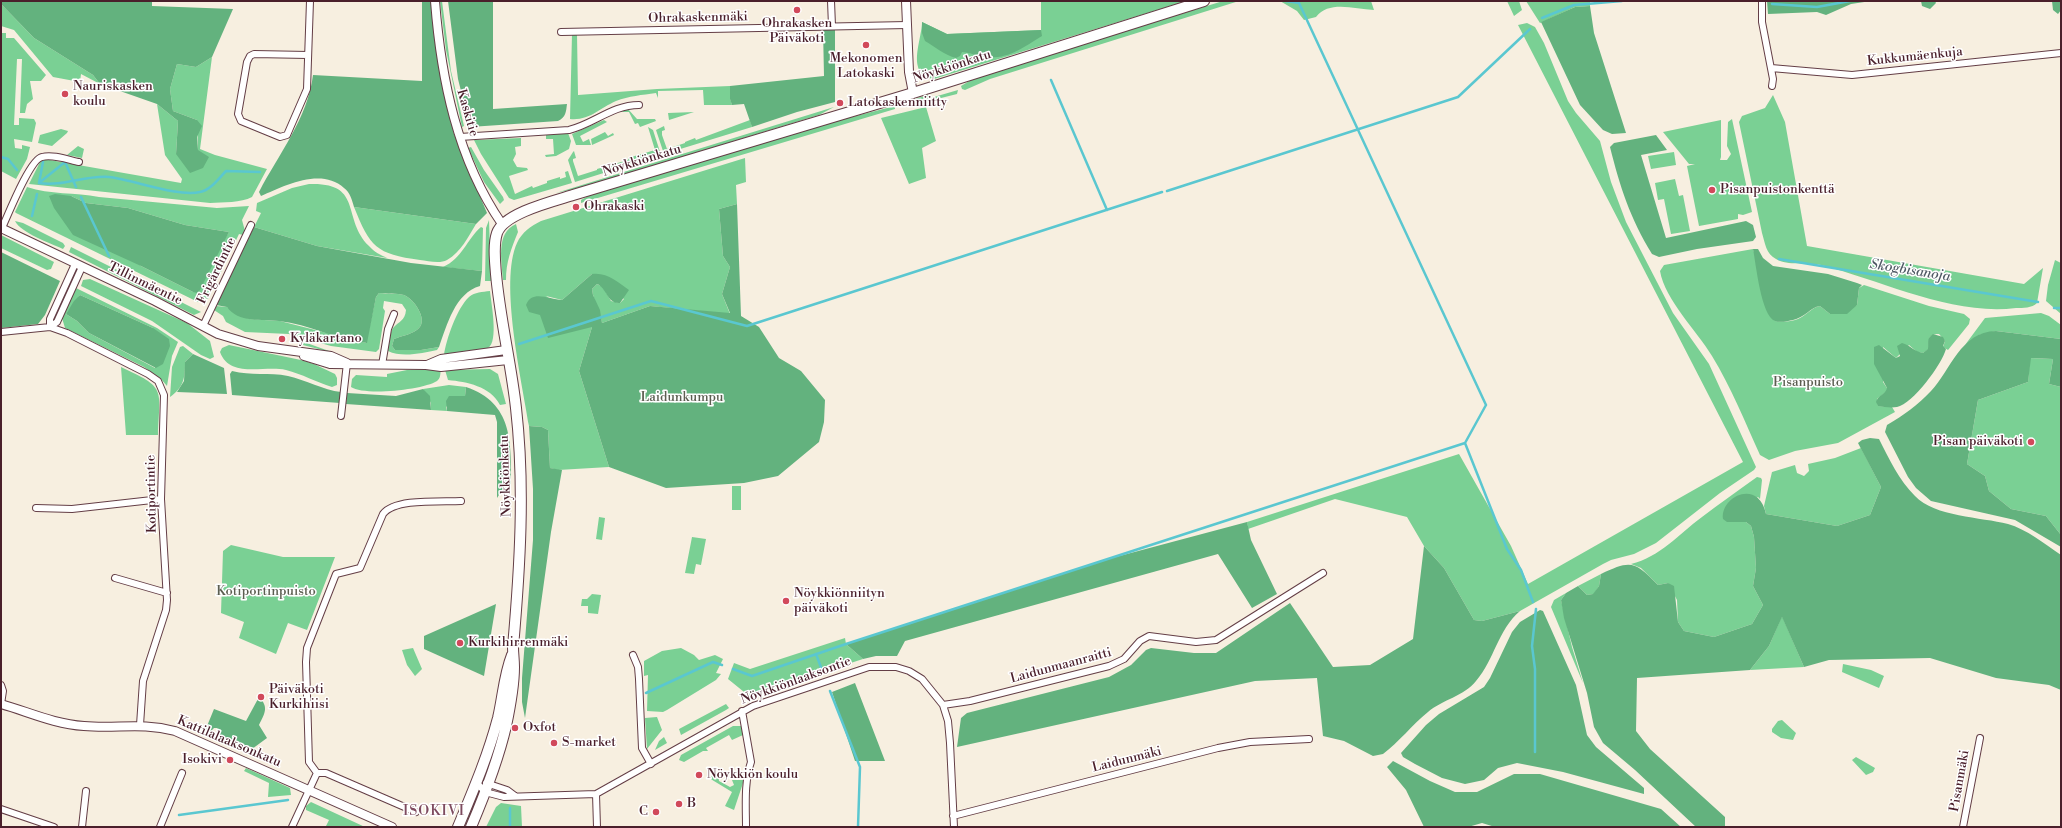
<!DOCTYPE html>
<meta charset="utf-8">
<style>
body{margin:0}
#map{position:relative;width:2062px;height:828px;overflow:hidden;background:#f7efe0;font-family:"Libre Bodoni",serif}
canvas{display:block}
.frame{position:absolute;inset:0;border:2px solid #4a1f2b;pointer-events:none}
</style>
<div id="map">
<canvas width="2062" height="828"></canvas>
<div class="frame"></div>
</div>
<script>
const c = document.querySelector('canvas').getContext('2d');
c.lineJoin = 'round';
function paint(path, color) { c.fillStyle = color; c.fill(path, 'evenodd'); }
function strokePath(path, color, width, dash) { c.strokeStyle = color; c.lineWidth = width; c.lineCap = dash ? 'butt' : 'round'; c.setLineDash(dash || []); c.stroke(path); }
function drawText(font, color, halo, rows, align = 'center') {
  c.font = font + ' "Libre Bodoni",serif'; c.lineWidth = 3; c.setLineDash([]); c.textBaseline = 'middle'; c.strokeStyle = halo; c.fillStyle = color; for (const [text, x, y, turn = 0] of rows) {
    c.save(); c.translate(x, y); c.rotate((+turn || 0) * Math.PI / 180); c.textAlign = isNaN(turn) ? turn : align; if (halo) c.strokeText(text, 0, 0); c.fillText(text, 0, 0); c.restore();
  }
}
paint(new Path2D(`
 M440,1H442L451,71L464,126L462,127L446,50Z
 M1041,1H1186L934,79C905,75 922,40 922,22L947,34L1041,30Z
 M1223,1H1239L990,79L965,90L962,89L961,86L976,77Z
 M1280,1H1371L1374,10C1354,9 1329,0 1316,17L1304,20L1297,11Z
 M1507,1H1519L1522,10L1514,16Z
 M1526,1H1590V6L1575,7L1540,23Z
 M1,4L34,38L93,75L100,84L81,74L80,82L53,77L14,30L1,26Z
 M1527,23L1535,27L1544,43L1568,101L1576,113L1600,141L1611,182L1626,222L1673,313L1709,364L1756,467L1754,470L1720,493L1656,543L1634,554L1611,560L1603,564L1520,611L1482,621L1474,620L1444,568L1424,546L1407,517L1335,499L1248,529L1247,522L1459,454L1511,546L1528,584L1743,462L1518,25Z
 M1,33H6V38H14L46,75L41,81H30L33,99L27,104L25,113H20L22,59H17L14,125H19V118L34,119L36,123L32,142L14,139L15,148L22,149V145L30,147L27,159L16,179L1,171Z
 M572,34H577L578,95L657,89L730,86V98L732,105H704L703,90L658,91V98L656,93C642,95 629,96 616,101C600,108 589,121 570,119Z
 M212,57L200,149L215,155L267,169L252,197C241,203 223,202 210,203L29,184L40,162L44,159L181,183L182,179L165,155L157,104L178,121L176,154L198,150L197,120L173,111L170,89L177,64L196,67Z
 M958,90L957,94L937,99L934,97Z
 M928,95V102L904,107L902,106L901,103Z
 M1773,95L1785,122L1807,246L2024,284L2043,268L2037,303C2032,308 2023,308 2016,308C1952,316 1883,281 1821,265C1807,262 1788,266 1776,259C1766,254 1765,243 1762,233L1739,122L1742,116L1765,108Z
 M895,106V109L581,203V200L592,194L840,120Z
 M834,107L819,115L583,187L556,193Z
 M926,107L936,141L922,148L926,178L909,184L881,118Z
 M628,109L637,119H655L656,121L640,127L638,123L635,124L629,112H621Z
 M694,112L669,120L668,113Z
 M604,120L607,122L580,136L583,142L589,139L591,145H576L572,134Z
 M750,120L752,127L664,154L656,130L664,126L665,130L662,131V135L667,149L685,143V142L695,138L696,140Z
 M1721,120V157L1720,160H1727L1731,154L1727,146L1728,122L1732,119L1752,212L1743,215L1738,214V219L1699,226L1687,166L1695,164H1689L1663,132Z
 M648,127L653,130L661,155L575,182L568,160L573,152L574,151L576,158L573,159V161L578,176L597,170V169L628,160V158L655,150Z
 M61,129L68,131L67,133L52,146L38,143L40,135Z
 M605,132L608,136L613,133L614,135L592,145L591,139Z
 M568,133L571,141L569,149L556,156L546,157L545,155L554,154L553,139H546V135Z
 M521,138V146L515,147L516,154L513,160L517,167L527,168L528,170L509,176L515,194L532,186L533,188L547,183V181L560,177V179L566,177L565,172L568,171L572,183L514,200L509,198L481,154L474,140Z
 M78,146L84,149L82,158L67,155Z
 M471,147L484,170L503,197L504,200L500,204L484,182L468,148Z
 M1674,152L1676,165L1651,169L1648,156Z
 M745,158L746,182L736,185L737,204L719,209L723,256L730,267L722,294L730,314L650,306L602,323C600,310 593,300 592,289L597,284L603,287L611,301L620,303L624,299L592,274L562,300L546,296L592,327L579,371L609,467L558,470L550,468L548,430L542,427L529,426C522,381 499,282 517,243C522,232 531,226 541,221Z
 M1675,179L1679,196L1683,195L1690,231L1671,234L1664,199L1658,200L1655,183Z
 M309,184C364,182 341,218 369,246C374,252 381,255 387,258L317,246L254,227L261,213L256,211L257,203L292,188Z
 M27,187C50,195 75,192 99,197L217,208L249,206L242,220L245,231L243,235L239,234L208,299L204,298L198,302L16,213L15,212ZM71,196L86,203L128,208L185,225L229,232L193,292L141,266Z
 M354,207L476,224C468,237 461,252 447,260C440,264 428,261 420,260C376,254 370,247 354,207Z
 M489,220L491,281H485L486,228Z
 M15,221L23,223L63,243L65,246L63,249C50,243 21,233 15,221Z
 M516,224L518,232C511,249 506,262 506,280H503C502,262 495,233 516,224Z
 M481,227L483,228L482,271L443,267C462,259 467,239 481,227Z
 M1,235L54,262L51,269L47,270L1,248Z
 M71,247L201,312L194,315L69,252Z
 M1753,249L1775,321C1782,322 1790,322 1798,319C1806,316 1812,307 1820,306L1830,314L1857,305L1859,288L1864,285L1929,306L1964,314L1970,319L1969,324L1948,350L1943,347L1945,341L1939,334C1927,334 1929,340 1929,349L1923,353L1917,352L1909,345L1896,358L1883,347V382L1887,388V391L1877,399L1878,406L1892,407L1895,412L1838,443L1795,451L1769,460L1760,455C1745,422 1731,387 1712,356C1697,331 1665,300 1660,271L1664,265Z
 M2055,260L2061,263V314L2046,301L2048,285Z
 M90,279L187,323L210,341L214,357L210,359L201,355L152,321L81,286L83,280Z
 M76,288L157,328L178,342L172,356L167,386L161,379L144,367L65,328L62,318ZM80,295L153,328L155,368L89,333L77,321L66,314Z
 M490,291C491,302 499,342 488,348C478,353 456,354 444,355C446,340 457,308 469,297C475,292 482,292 490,291Z
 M379,293C387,294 397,293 404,295C414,299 428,319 419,328C414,334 401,336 394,339L392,346L395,350H421L439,347L437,350C423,353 402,358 388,351C389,344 389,334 393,328C399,321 405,321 406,310L402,304L384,301L383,308L385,311L379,349L376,352L331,346L289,334L245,332L226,322L223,316L214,310L216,306L227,307L249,319L280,321L366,343L376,297Z
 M2041,313L2049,316L2061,325V339L1996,331L1979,335L1965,345L1985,318Z
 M304,342L329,351L330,352L303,345Z
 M229,345L301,360L314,364L335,374L337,378V385L332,387C316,382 302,374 286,370C264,365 230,379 220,352L222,348Z
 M183,346L193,354L185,362C185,378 184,387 170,397L172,367L180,347Z
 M2030,358L2053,359L2049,384L2061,387V535L2046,516L2011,509L1989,491L1985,476L1967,464L1978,400L2028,382Z
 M121,367C166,388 160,387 158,435H126Z
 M441,369C440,374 441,378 437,381C423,390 364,396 351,387L352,379L356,375L387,377V374L407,370Z
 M490,369L498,374L506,404L500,405C490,386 467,382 448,380L445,370Z
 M449,385L466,387L465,396L457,397L446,407L447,411L431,410V403L423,389Z
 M1861,448L1881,487L1870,515L1837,526L1766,514L1764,506L1772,472L1795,465L1797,473L1804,476L1809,471L1808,464L1835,458Z
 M1757,477L1761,478L1762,480L1760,499L1758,497L1727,522H1746L1751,526L1754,537L1756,568L1753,586L1763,605L1752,624L1714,637L1684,631L1678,622L1677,600L1668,583L1658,585L1641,568L1631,564C1660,557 1679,534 1702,517C1720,503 1739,490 1757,477Z
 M732,486H741V510H732Z
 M599,517L605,518L602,540L596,539Z
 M692,537L706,539L701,565L696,564L694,574L685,573Z
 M231,545L283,557H335L307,630L288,623L276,654L239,638L244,622L221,613L223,551Z
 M1601,574L1599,586L1594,594L1587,595L1578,586Z
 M1566,593L1561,600L1572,647L1583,683L1551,607L1554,600Z
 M592,594L601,595L598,614L588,613V606H581L582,599H587Z
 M1782,616L1804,667L1750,670L1769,646Z
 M845,638L846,644L863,659L749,696L728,679L734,663L750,669Z
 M413,648L422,669L415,676L407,665L402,650Z
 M681,648L694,655L699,660L715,655L723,659L716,673L721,674L716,680L667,710L663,712L647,711L648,675L644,676V661L662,651Z
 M1843,664L1871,670L1884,676L1879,688L1842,672Z
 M726,704L729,708L726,710L681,735L679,729Z
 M657,717L662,730L647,749L645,718Z
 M1782,720L1796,733L1793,740L1781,738L1772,732V729L1778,721Z
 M733,726H742L743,735L732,740L729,735L706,748L708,751H703L684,762L679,760L681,755Z
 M664,737L667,743L655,750L659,741Z
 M1856,757L1875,768L1873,772L1866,775L1852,760Z
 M246,768L290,788L291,795L268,797L269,783L244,771Z
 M718,772L719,781L730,787L734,785L732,780H744L734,810L725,806L732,792L709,778Z
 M311,802L365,827H328L326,826L329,820L306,810V806Z
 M501,803L521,806L522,827H486L496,807Z`), '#7ad094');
paint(new Path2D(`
 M1,1H152V6L233,9L212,57L196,67L177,64L170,89L173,111L197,120L202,126L197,137L198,150L209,157L203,168L190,173L176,154L178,121L157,104L100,84L93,75L34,38L1,4Z
 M422,1H432L434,37L454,134L487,213L476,224L354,207C352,200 350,192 344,188C321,167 284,186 261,196L259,192C278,155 308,118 313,75L422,81Z
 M448,1H493V109L567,104C566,112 566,117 558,121L470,127L458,79Z
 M1767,1H1871L1851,4L1826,15L1817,12L1768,14Z
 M1921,1H1935L1936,3L1930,9L1922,6Z
 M2052,1H2061V10L2058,14L2053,10Z
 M1590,6L1594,33L1626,133L1612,134L1603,130L1580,105L1541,22L1575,7Z
 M922,22L947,34L1041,30L1042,36C1022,48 1008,60 983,57C977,56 969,52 962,52L960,56L956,58C945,55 935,47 925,41L922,33Z
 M823,29L835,30V102L797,112L752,127L744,104L732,105L730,99V86L824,76Z
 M1656,135L1667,150L1641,155L1666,238L1746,221L1753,225L1756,237L1753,241L1697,249L1659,257L1652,254C1630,218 1620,187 1610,147L1614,143Z
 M55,194L71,196L86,203L128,208L185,225L229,232L200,290L197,293L193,292L141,266L73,235L54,208L49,196Z
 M737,204L741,316L759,327L779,358L801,371L825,400L824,422L819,442L778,476L744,483L666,488L609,467L579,371L592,327L548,338L540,315L529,312L526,305C532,289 550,300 562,300L592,274C607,272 618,282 629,290L620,303C607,304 607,288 597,284L592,289L593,295L600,310L602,323L650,306L730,313L722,294L730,267L723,256L719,209Z
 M254,227L317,246L411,263L482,271L480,286C455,293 447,325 439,347L421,350H395L392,346L394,339C401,336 414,334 419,328C428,319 414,299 404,295C397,293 387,294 379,293L376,297L367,343C336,340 309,324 279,321C262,319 238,323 227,307L216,305Z
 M1753,249H1758L1763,258L1773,266L1828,274L1857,283L1862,285L1859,288L1857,305L1847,314H1830L1820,306C1811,307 1804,318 1793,320C1788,321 1780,323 1775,321C1761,316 1756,264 1753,249Z
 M1,252L60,281L45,315L38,324L1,328Z
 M80,295L153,328L169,339L170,346L163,364L156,368L89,333L77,321L66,314L74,301Z
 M1996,331L2061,339V387L2049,384L2053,359L2031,358L2028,382L1978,400L1967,464L1985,476L1989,491L2011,509L2046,516L2061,535V547L2015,520L1931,501L1916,488L1908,477L1885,432L1887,425C1904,415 1918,405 1931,391C1951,370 1960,332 1996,331Z
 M1933,334L1943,337L1945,341L1943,346L1946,349C1942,364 1913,404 1897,407C1891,408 1884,407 1878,406L1876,402C1877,396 1886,394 1887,388L1874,364V347L1879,345L1896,358L1900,356L1897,346L1902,343C1910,345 1915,352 1923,353L1928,349C1929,342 1926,339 1933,334Z
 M193,354L224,368L227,394L177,392L184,381L185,362Z
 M232,371C251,376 269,372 288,376C306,380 323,390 341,392L340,403L232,395L230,374Z
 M466,387C513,403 511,442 511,484L502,490L497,498V422L495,415L447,411L446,401L449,396H465Z
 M423,389L430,396L431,410L346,404L347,393L396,396Z
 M529,426L542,427L548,430L550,468L562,470L551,532L525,718L522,702V678L533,540V489Z
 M1870,438L1879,439C1889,459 1899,480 1915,496C1935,517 1981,517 2008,524C2026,529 2045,544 2061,555V690L2049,685L1996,678L1930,658L1829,660L1804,667L1782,617L1769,646L1750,670L1637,678L1636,731L1650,749L1725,817V827H1696L1635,770L1603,743L1594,727L1587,693L1564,618L1561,600L1566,593L1578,586L1587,595L1593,594L1599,586L1601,574C1632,559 1635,562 1658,585L1668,583L1674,586L1678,622L1684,631L1714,637L1752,624L1763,605L1753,586L1756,568L1754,537L1751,526L1746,522H1727L1723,519C1720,497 1758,478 1766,514L1837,526L1870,515L1881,487L1858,443L1862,440Z
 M1247,522L1251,540L1277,594L1252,608L1218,554L905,641L897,656H876L863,659L846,644L1097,562Z
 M1424,546L1444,568L1474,620L1482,621L1520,611C1497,631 1495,659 1476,681C1464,696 1442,700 1428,712C1412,725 1399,742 1383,754L1373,756L1344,741L1323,736L1317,678L1255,681L957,747L961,718L967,713L1109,677L1131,665L1146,650L1151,648L1194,653H1216L1290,603L1333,667L1370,665L1413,639Z
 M496,604L484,676L424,649V636Z
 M1540,610L1543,611L1576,685L1587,735L1596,747L1644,788V794L1563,772L1517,763L1498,768L1484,780L1465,784L1442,778L1415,764L1403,757L1401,753L1426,725L1439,714L1484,687L1490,678L1512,632L1520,622Z
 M855,683L885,761H855L832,692Z
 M259,697C269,707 265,713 259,725L267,738L252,749L220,737L217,728H214L209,733L205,731L214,709L246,721Z
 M1393,761L1430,781L1455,792H1477L1514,774H1540L1661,809L1681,827H1495L1482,823L1468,827H1424L1406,790L1387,767Z`), '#63b27e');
strokePath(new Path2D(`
 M1772,4L1817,7L1850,1
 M1542,18L1574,5L1622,1
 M1051,80L1107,210
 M1,157L8,159L17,170
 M39,183C63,187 85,175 109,177C134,180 177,197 200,192C211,190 219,178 226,171L260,172
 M39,183L65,162L76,187
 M39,183L43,162
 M1167,191L1458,97L1530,29
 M81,197L109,256
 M32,216L37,194
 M1779,259L2038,302
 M2054,308H2061
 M519,344L651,301L747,326L1162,192
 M1465,443L1507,549L1521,570L1533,602
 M816,654L822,670
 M733,669L752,676L846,644L1465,443L1486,405L1299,3L1286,1
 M830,691L860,767L858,827
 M646,693L713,662L722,665
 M1535,752V669L1532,646L1536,609
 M179,815L288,800
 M510,827V808`), '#5ac7d0', 2.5);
const minor = new Path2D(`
 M831,1L832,26
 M1762,1V22L1773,79L1772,86
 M561,32L907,25
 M308,55L254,54L250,56L247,62L238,114L241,121L280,137L287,135L307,89L310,1
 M1771,68L1852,75L2061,53
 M460,137L569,130C594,124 612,105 639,105
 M2,228C8,215 30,159 42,157C53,154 69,160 79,162
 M203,326L251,225
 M50,327V319L75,264
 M50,327L57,322L82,267
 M1,332L50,327L67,333L148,374L158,381L164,395L161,499L167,600L166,610L143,681L140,725
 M382,365L388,329L394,314
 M341,416L347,363
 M36,508L72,509L161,499
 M115,578L167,593
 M633,655L638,667L639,679L642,748L651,764
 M1,685L3,691L1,704
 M943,705L970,701L1109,666L1124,659L1140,641L1149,636L1196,642L1216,640L1323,573
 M742,711L751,762C744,782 746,806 746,827
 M317,773H326L416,812
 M477,783L485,792L504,797L596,794L753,706L869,667H896L909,671L922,679L943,705L948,721L950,743L954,827
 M486,783L507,790L515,796
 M596,794L597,827
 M1,809L54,827
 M953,816L1218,748L1250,742L1309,739
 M82,827L86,791
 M160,827L182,773
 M292,827L317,773L309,762L306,662L307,648L336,574L360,568L383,514C395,498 441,502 461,501
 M1963,827L1980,738`);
const tertiary = new Path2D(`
 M435,1C441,78 457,159 502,224
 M906,1L909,72L913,93
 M1,228L155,301L218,334L258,346L331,356L347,363
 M304,356L330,364L426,365L441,367L508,360
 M427,365L441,359L506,350
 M1,704C29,712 54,724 84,726C117,729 141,722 175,731L392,827`);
const primary = new Path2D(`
 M458,827C473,791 488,756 498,718C503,697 504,675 512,655
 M471,827C485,794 498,761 506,726C510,707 514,686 514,667C514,660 513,654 513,647C520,567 525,487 516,408C511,363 500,319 496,274C495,261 493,245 497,233C504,213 554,201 573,195L913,93L1204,1`);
strokePath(minor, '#643e46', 8);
strokePath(tertiary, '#643e46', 10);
strokePath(primary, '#643e46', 12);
strokePath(minor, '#fff', 6);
strokePath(tertiary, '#fff', 8);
strokePath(primary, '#fff', 10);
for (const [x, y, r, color] of [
 [797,10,4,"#d1495b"],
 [866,45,4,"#d1495b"],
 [65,94,4,"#d1495b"],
 [840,103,4,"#d1495b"],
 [1712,190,4,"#d1495b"],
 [576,207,4,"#d1495b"],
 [282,339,4,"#d1495b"],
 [2031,442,4,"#d1495b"],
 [786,601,4,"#d1495b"],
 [460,643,4,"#d1495b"],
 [261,697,4,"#d1495b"],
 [515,728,4,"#d1495b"],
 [554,743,4,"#d1495b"],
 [230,760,4,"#d1495b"],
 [699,775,4,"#d1495b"],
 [679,804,4,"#d1495b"],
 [656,812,4,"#d1495b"]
]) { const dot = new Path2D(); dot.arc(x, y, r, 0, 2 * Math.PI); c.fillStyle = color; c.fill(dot); strokePath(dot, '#fff', 1.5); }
drawText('13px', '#4a1f2b', '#fff', [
 ["Ohrakaskenmäki",698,18,-1],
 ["Kukkumäenkuja",1915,57,-6],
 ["Nöykkiönkatu",952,67,-18],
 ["Kaskitie",467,113,74],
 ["Nöykkiönkatu",642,161,-17],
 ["Frigårdintie",217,271,-64],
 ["Tillinmäentie",145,284,26],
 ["Nöykkiönkatu",506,476,-92],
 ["Kotiportintie",152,494,-91],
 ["Laidunmaanraitti",1061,666,-15],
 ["Nöykkiönlaaksontie",796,681,-20],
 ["Kattilalaaksonkatu",229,742,23],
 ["Laidunmäki",1127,760,-14],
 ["Pisanmäki",1960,781,-80]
]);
drawText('13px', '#4a1f2b', '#fff', [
 ["Ohrakasken",797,24,"center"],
 ["Päiväkoti",797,39,"center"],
 ["Mekonomen",866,59,"center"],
 ["Latokaski",866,74,"center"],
 ["Nauriskasken",73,87],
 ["koulu",73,102],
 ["Latokaskenniitty",848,103],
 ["Pisanpuistonkenttä",1720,190],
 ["Ohrakaski",584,207],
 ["Kyläkartano",290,339],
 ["Pisan päiväkoti",2023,442,"right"],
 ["Nöykkiönniityn",794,594],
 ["päiväkoti",794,609],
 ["Kurkihirrenmäki",468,643],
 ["Päiväkoti",269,690],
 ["Kurkihiisi",269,705],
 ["Oxfot",523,728],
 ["S-market",562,743],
 ["Isokivi",222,760,"right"],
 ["Nöykkiön koulu",707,775],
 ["B",687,804],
 ["C",648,812,"right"]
], 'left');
drawText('13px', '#5b5d50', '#fff', [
 ["Pisanpuisto",1808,383],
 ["Laidunkumpu",682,398],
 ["Kotiportinpuisto",266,592]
]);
drawText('italic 14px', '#505a65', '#fff', [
 ["Skogbisanoja",1910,271,9]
]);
c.letterSpacing = '1px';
drawText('14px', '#7e4b5f', '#fff', [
 ["ISOKIVI",434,812]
]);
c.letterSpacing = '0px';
</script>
